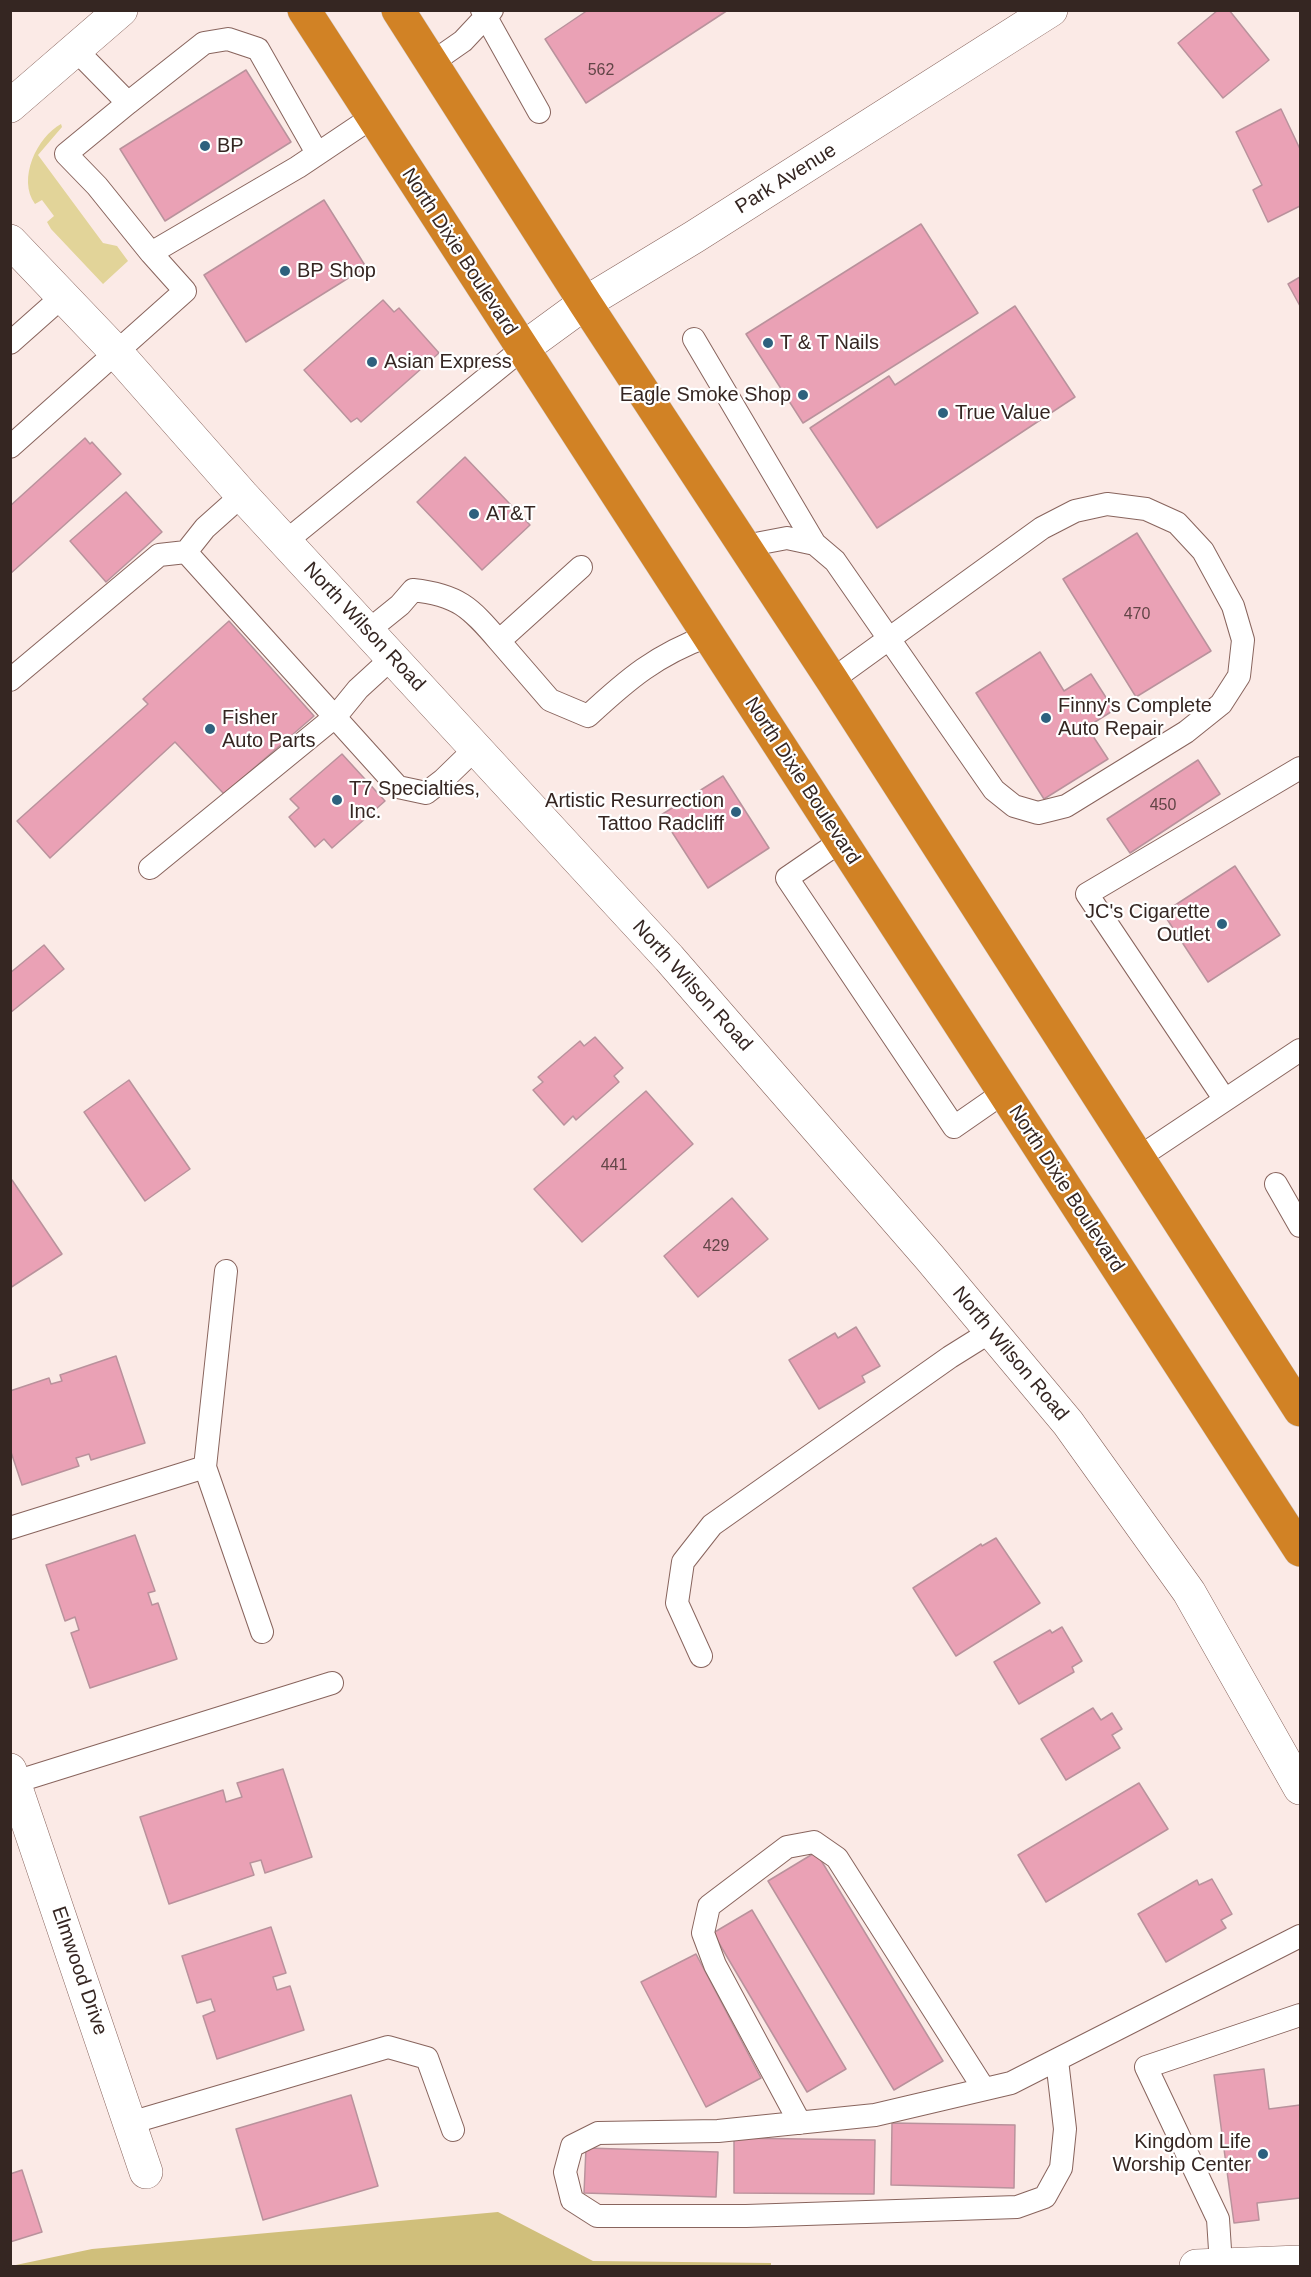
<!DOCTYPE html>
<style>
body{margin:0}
#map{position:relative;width:1311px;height:2277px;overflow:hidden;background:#fbeae6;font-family:Arial,sans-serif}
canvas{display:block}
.frame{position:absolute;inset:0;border:12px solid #352622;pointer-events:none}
</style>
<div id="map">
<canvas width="1311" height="2277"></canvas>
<div class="frame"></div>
</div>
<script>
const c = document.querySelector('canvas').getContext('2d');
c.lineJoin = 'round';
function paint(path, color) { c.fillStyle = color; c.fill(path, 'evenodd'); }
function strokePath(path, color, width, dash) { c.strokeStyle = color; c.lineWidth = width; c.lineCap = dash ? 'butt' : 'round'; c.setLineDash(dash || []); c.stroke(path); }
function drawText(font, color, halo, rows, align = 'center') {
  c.font = font + ' Arial,sans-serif'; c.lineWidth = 4.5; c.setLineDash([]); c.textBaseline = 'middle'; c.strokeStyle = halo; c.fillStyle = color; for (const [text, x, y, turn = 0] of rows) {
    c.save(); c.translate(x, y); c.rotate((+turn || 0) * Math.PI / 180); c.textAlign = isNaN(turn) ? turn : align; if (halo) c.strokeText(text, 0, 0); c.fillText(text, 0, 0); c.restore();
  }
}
paint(new Path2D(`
 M61,124L62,127L38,155L103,243L117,246L128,261L103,284L51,229L47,222L54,216L42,200L35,204C17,179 37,137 61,124Z`), '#e2d499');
paint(new Path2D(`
 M498,2212L593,2261L771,2263V2266H11L92,2249Z`), '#d0bf7b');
const building = new Path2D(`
 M588,10H728L586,103L545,39Z
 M1218,10H1229L1269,60L1223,98L1178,43Z
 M246,70L291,142L165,221L120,149Z
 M1281,109L1300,149V206L1268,222L1253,190L1262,185L1236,132Z
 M324,200L366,267L246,342L204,275Z
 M921,224L978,313L803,423L746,334Z
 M1300,277V306L1288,284Z
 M383,300L394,312L399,308L439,353L361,422L357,418L351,422L304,370Z
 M1015,306L1075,397L877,528L810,428L889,376L895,385Z
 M85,438L90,444L92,442L121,474L10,574V506Z
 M465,457L530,525L482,570L417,502Z
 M126,492L162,532L106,582L70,541Z
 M1137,533L1211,651L1136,697L1063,579Z
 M229,621L314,716L224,794L175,742L50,858L17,821L148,704L143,699Z
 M1040,652L1064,691L1091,674L1114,710L1087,727L1108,759L1044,799L976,693Z
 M342,754L385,801L332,848L324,839L315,847L289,817L299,808L290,799Z
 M1198,760L1220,794L1130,853L1107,819Z
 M723,776L769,848L708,888L661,815Z
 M1235,866L1280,935L1208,982L1163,913Z
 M44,945L64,969L10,1013V973Z
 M595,1037L623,1068L614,1076L619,1082L576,1120L573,1116L564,1125L533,1090L543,1082L538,1077L580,1041L584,1046Z
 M129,1080L190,1169L145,1201L84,1112Z
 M646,1091L693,1144L582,1242L534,1189Z
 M12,1180L62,1254L10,1288V1181Z
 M732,1198L768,1239L698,1297L664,1256Z
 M856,1327L880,1366L862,1376L865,1382L819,1409L789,1360L835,1333L838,1338Z
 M116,1356L145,1443L91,1460L89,1454L76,1458L79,1466L22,1485L10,1449V1391L49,1378L51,1384L62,1381L60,1375Z
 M135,1535L155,1591L148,1593L152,1605L158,1603L177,1659L90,1688L71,1633L79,1630L75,1617L65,1621L46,1565Z
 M996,1538L1040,1603L956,1656L913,1588L981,1544L982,1546Z
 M1062,1627L1082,1661L1072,1667L1074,1672L1019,1704L994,1662L1050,1630L1052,1633Z
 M1093,1708L1101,1720L1112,1713L1122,1729L1112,1735L1120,1748L1066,1780L1041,1739Z
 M283,1769L312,1857L265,1873L261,1860L250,1863L254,1875L169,1904L140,1817L223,1790L226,1802L242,1797L237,1783Z
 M1139,1783L1168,1829L1046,1902L1018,1855Z
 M816,1852L943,2061L894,2090L768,1881Z
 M1212,1879L1232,1914L1221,1920L1226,1928L1166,1962L1138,1914L1197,1880L1199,1885Z
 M752,1910L846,2069L807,2092L713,1933Z
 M271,1927L286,1973L273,1977L277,1990L290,1986L304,2030L217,2059L203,2016L215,2011L211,1999L197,2003L182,1956Z
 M696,1954L761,2078L706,2107L641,1982Z
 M1264,2069L1269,2109L1300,2105V2198L1257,2203L1259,2220L1234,2223L1214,2075Z
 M351,2095L378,2186L263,2220L236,2129Z
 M892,2123L1015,2125L1014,2188L891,2185Z
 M734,2138L875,2140L874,2194L734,2193Z
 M586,2148L718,2152L716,2197L584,2193Z
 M22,2170L42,2232L10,2242V2174Z`);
paint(building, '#eaa1b5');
strokePath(building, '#b9929c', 1.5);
const lane = new Path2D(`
 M482,10L539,112
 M76,50L128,103L66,154L97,186L151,253
 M430,64L463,41L492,10
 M128,103L204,43L228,39L258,49L317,153
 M694,339L815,544
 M10,343L63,296
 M10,447L185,291L151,253L298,167L371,118
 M242,495L205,528L186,552L398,787L426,793L443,780L475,749
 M285,542L522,349
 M745,546L787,538L815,544L835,561L994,790L1014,806L1038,813L1066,806L1186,732L1221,704L1239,676L1243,640L1233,606L1203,551L1177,523L1146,509L1107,504L1075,511L1042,528L832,680
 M581,567L499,641L550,700L588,716C628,679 656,655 708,636
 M369,630L400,605L413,590C458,595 470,607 499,641
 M10,680L159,555L186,552
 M841,841L787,878L954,1127L1003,1093
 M150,868L336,716L358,689L393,657
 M1225,1100L1087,894L1300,768
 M1138,1158L1300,1050
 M1276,1184L1300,1226
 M205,1467L262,1632
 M10,1528L205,1467L226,1271
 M701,1656L677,1603L683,1562L712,1525L950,1357L990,1332
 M15,1782L332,1683
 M1057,2060L1065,2129L1061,2168L1045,2197L1017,2207L746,2216H597L572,2200L565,2172L572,2146L598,2133L718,2131L875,2115L1011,2083L1300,1936
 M130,2123L388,2047L427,2058L453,2130
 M800,2123L715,1965L703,1933L709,1906L787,1847L814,1842L837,1858L984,2089
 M1221,2265L1218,2219L1146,2067L1300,2015`);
const street = new Path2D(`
 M522,349L585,303L694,237L1051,10
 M10,1770L146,2172
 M1196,2266L1300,2262`);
const secondary = new Path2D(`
 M10,106L121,10
 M10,241L116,352L242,495L669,958L930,1258L1068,1423L1189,1592L1300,1788`);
const highway = new Path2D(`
 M304,10L1300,1550
 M398,10L585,303L832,680L1300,1410`);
strokePath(lane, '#88645d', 24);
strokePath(street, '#88645d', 34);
strokePath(secondary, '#88645d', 34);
strokePath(highway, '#cfcbca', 34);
strokePath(lane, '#fff', 22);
strokePath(street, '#fff', 33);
strokePath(secondary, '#fff', 33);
strokePath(highway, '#d18225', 33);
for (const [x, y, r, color] of [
 [205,146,6,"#2e617e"],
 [285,271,6,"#2e617e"],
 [768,343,6,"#2e617e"],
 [372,362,6,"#2e617e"],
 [803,395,6,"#2e617e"],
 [943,413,6,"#2e617e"],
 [474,514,6,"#2e617e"],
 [1046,718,6,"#2e617e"],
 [210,729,6,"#2e617e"],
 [337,800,6,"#2e617e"],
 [736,812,6,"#2e617e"],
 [1222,924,6,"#2e617e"],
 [1263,2154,6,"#2e617e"]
]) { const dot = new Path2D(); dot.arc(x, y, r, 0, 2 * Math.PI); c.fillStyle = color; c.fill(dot); strokePath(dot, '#fff', 2); }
drawText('16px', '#624547', null, [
 ["562",601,71],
 ["470",1137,615],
 ["450",1163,806],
 ["441",614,1166],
 ["429",716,1247]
]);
drawText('20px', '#352622', '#fff', [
 ["BP",217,146],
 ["BP Shop",297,271],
 ["T & T Nails",780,343],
 ["Asian Express",384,362],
 ["Eagle Smoke Shop",791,395,"right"],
 ["True Value",955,413],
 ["AT&T",486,514],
 ["Finny's Complete",1058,706],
 ["Auto Repair",1058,729],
 ["Fisher",222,718],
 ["Auto Parts",222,741],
 ["T7 Specialties,",349,789],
 ["Inc.",349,812],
 ["Artistic Resurrection",724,801,"right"],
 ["Tattoo Radcliff",724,824,"right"],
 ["JC's Cigarette",1210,912,"right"],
 ["Outlet",1210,935,"right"],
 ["Kingdom Life",1251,2142,"right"],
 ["Worship Center",1251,2165,"right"]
], 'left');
drawText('20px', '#352622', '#fff', [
 ["Park Avenue",786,179,-32],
 ["North Dixie Boulevard",459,252,57],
 ["North Wilson Road",364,627,47],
 ["North Dixie Boulevard",802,781,57],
 ["North Wilson Road",692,986,48],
 ["North Dixie Boulevard",1066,1189,57],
 ["North Wilson Road",1010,1354,50],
 ["Elmwood Drive",79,1971,71]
]);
</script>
